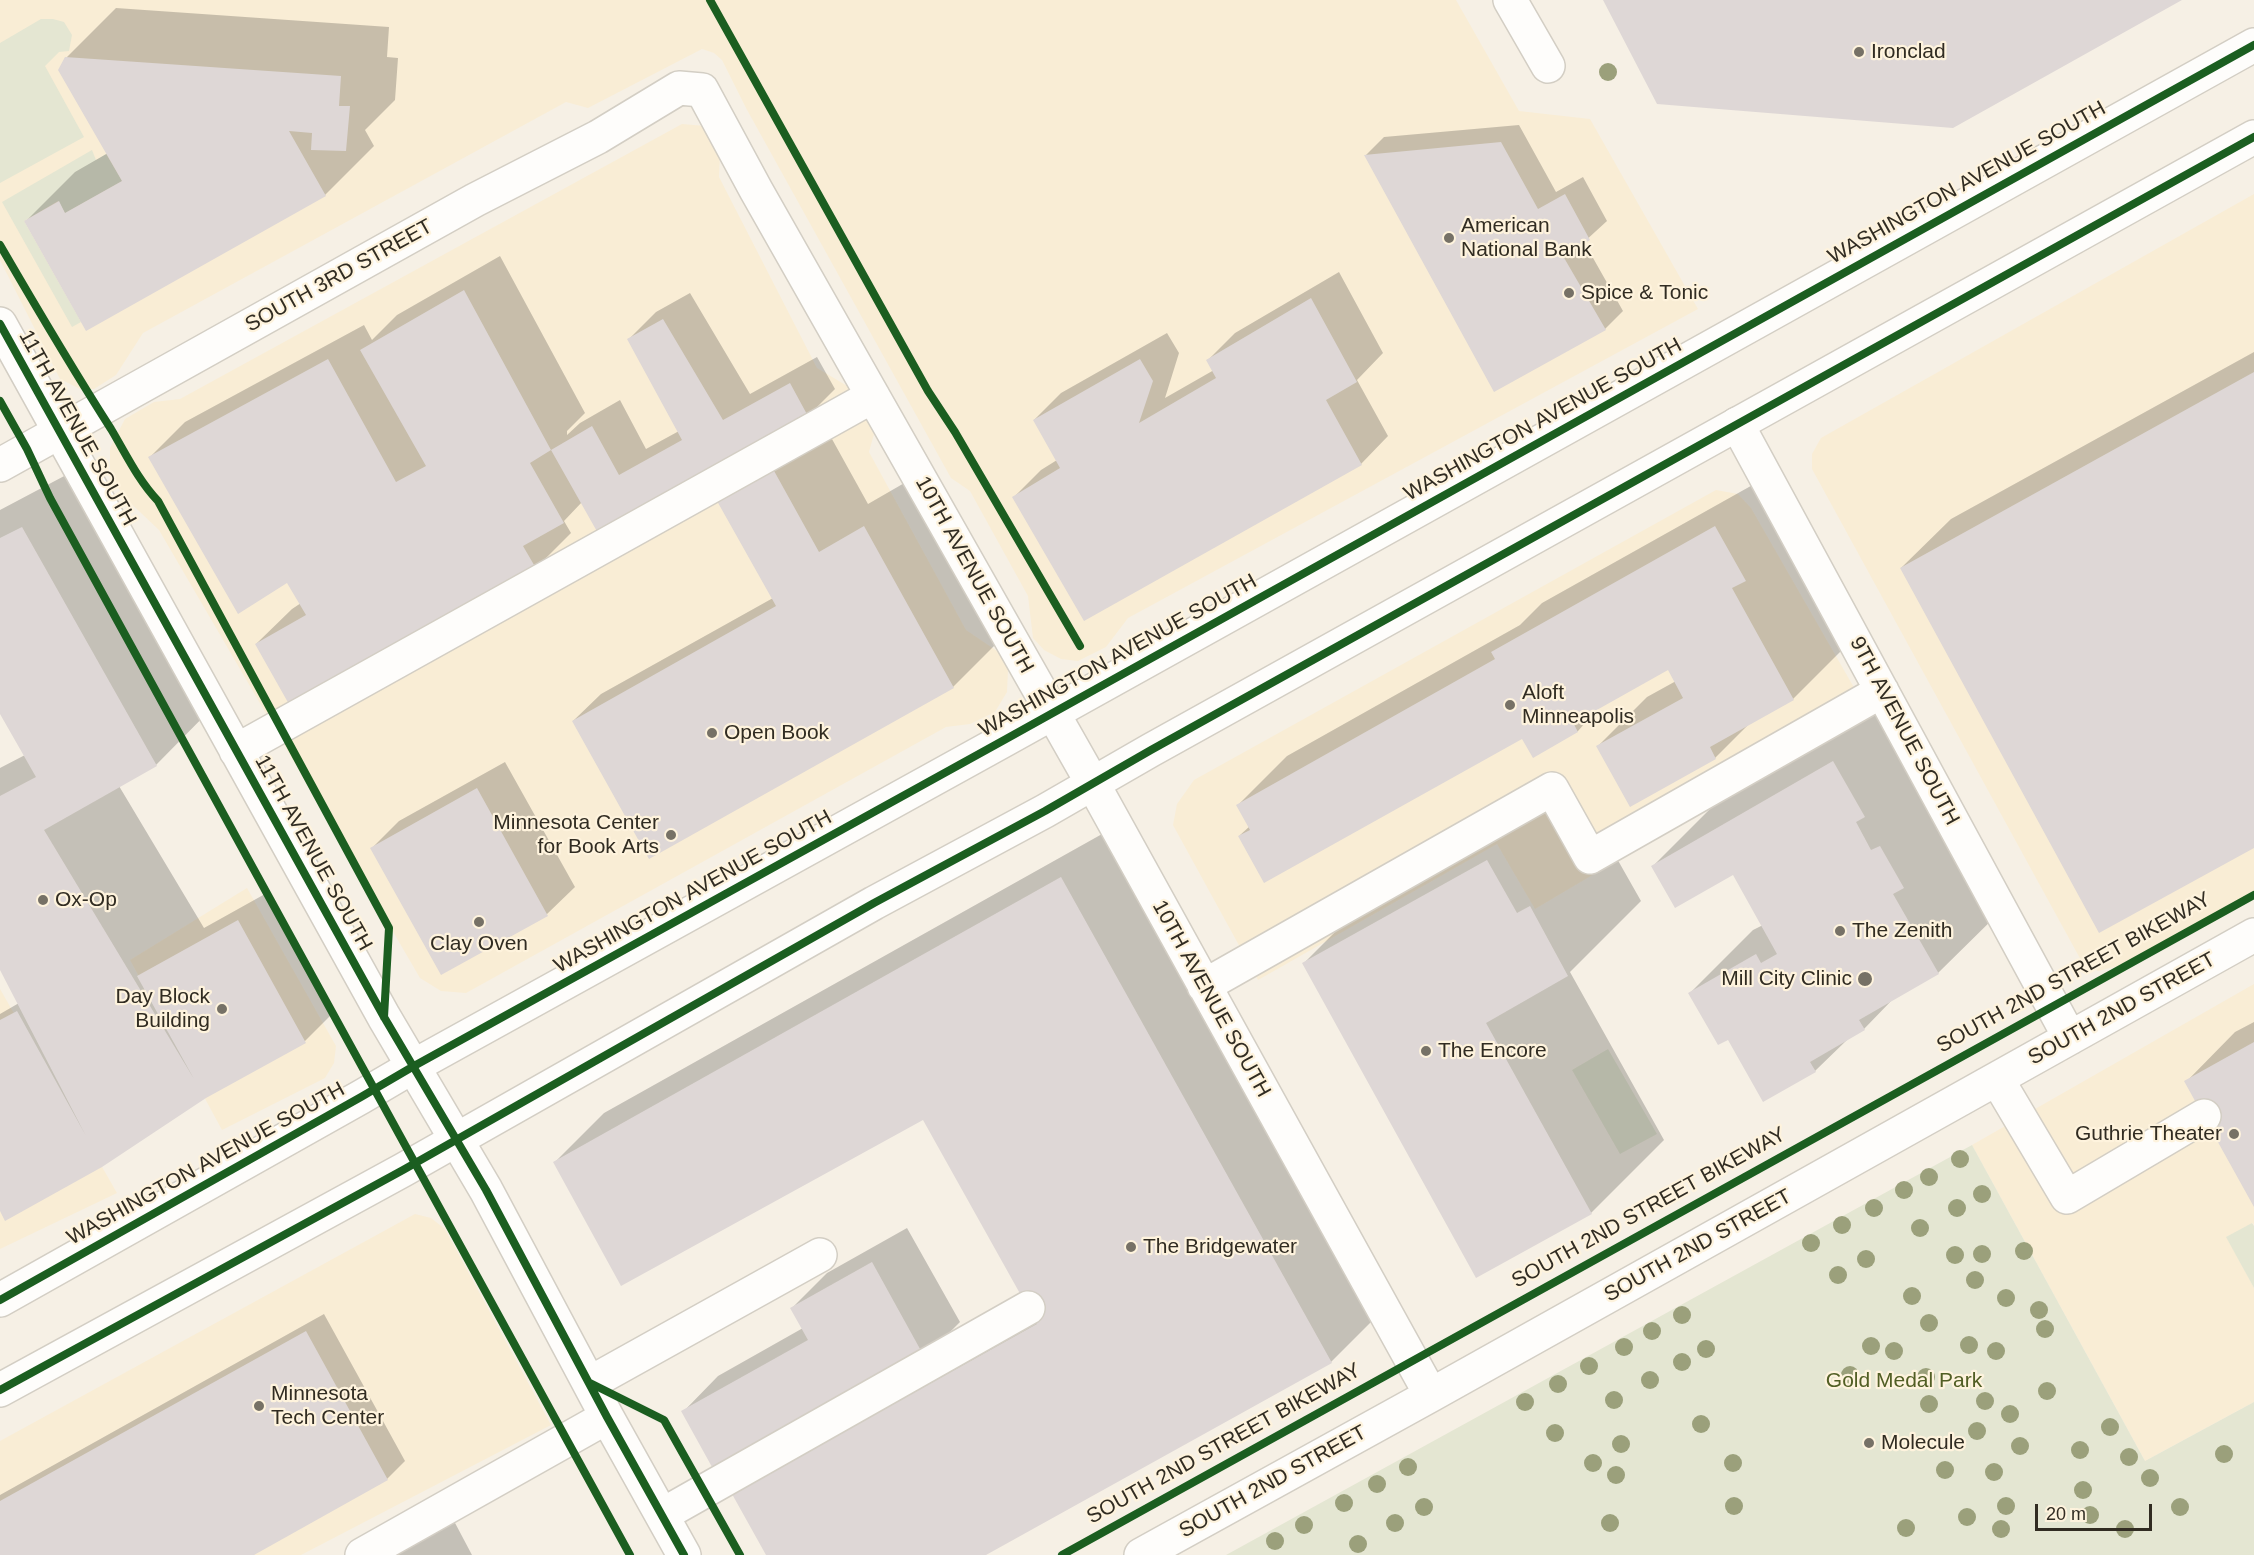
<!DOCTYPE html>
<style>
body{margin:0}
#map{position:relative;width:2254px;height:1555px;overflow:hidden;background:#f6f0e5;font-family:Arial,sans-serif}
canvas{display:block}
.scale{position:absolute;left:2035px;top:1504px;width:117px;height:27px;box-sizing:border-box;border:3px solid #312c22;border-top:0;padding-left:8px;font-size:18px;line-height:21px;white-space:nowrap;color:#312c22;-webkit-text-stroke:4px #fef3dd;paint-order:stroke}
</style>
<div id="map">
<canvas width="2254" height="1555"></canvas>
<div class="scale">20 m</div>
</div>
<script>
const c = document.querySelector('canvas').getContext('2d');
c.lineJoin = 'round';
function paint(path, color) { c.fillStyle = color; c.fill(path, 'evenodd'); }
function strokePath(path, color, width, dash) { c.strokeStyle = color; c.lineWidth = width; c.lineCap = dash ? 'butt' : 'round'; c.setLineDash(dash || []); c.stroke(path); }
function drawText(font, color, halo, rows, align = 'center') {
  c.font = font + ' Arial,sans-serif'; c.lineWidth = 4.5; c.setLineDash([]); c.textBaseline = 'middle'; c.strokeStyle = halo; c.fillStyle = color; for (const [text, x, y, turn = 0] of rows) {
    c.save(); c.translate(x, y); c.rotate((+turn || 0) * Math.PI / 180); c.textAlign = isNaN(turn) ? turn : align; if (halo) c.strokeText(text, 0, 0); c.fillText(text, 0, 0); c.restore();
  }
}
paint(new Path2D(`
 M0,0H1456L1519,111L1590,119L1698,309L1128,618L1106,647L1078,661L1061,659L1044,650L1033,638L1028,596L970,491L951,478L746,108L722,60L714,53L702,49L588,108L566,102L143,333L116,375L94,389H80L60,379L0,260Z
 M682,124L705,126L720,154L719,177L817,368L849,387L874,434L869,452L966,630L1000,653L1008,669L1007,692L995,712L970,724L946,727L466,993L441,991L420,978L159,530L122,495L110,470V448L125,419L154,402L180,399Z
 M2254,194V892L2118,966L2098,971L2082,962L1812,469V454L1821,438Z
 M1716,490L1738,494L1751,508L1868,712L1535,909L1497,844L1258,980L1173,825L1177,804L1194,780Z
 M247,888L336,1046L334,1063L325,1078L222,1130L130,960Z
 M2254,984V1226L2253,1223L2227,1237L2254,1288V1402L2145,1461L1972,1145Z
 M0,989L117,1193L0,1249Z
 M415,1214L431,1218L445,1229L551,1425L301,1555H0V1441Z`), '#f9edd5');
paint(new Path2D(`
 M41,19H53L64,22L72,35L69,51L59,52L45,66L84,137L0,183V43Z
 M92,150L96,160L106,154L122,181L65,213L58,201L24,221L81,322L72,327L2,202Z
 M1608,1049L1657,1134L1620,1154L1572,1070Z
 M1972,1145L2145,1461L2254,1402V1555H1226Z
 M2252,1223L2254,1226V1288L2226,1237Z`), '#e4e6d2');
paint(new Path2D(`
 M116,8L389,27L387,57L398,58L395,100L365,130L374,146L325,195L26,221L75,172L108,153L66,58Z
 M1519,125L1556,192L1583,177L1607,221L1584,242L1623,311L1605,329L1366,155L1384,137Z
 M500,256L585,413L567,431V435L580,423L620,400L646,449L679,431L629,339L656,312L690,293L750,394L817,357L835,389L808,416L582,502L564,521L571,533L536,568L256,644L292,609L301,603L288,581L150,457L185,422L364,325L372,340L397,315Z
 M1339,272L1383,353L1357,380L1388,436L1361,464L1084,619L1014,497L1041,470L1057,460L1034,420L1061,393L1167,333L1179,353L1165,398L1214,370L1208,360L1235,333Z
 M2254,352V846L1901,568L1951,519Z
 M822,421L868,504L913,478L1002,638L953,687L573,721L601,694L773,598L719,501Z
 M85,465L219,701L156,765L119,786L204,928L265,894L332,1014L305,1041L0,1208V1014L19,1003L0,967V768L25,755L0,711V510Z
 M1765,478L1842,650L1793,699L1750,723L1715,758L1630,805L1598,746L1647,697L1676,681L1668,668L1583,716L1586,722L1578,731L1534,756L1528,734L1239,836L1250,826L1238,805L1287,756L1520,625L1542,603Z
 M1897,699L2002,910L1938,973L1894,998L1864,1029L1849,1038L1815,1071L1764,1100L1728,1038L1690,993L1753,930L1763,925L1734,873L1653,866L1716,803Z
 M505,762L575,887L547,914L442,973L372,848L399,821Z
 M1561,788L1590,841L1603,834L1641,901L1570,972L1664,1140L1591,1213L1304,963L1377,890Z
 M1111,829L1380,1313L1331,1362L983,1555H767L734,1494L1029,1308L923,1118L555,1162L604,1113Z
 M2254,1022V1204L2186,1082L2235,1032Z
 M907,1228L960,1322L925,1357L683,1412L718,1376L803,1328L792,1308L827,1273Z
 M324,1314L405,1461L387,1479L250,1555H0V1495Z
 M445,1504L472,1555H354Z`), '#0003');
paint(new Path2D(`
 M1603,0H2182L1953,128L1657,104Z
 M65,57L341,76L339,106H350L346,151L311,150L312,133L289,131L326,196L86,331L24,221L59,201L65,213L122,181L58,70Z
 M1501,142L1538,209L1565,194L1590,240L1563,256L1606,330L1494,392L1364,155Z
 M464,290L551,450L592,426L619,475L682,440L627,339L663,319L723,420L790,383L809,418L599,535L551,450L530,463L564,523L523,546L537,570L290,706L255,644L306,615L287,583L238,614L148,457L328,359L396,482L426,466L360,350Z
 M1311,298L1357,382L1326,400L1362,465L1084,621L1012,497L1060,468L1033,420L1140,359L1153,381L1139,423L1216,378L1206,360Z
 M2254,372V848L2099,933L1900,568Z
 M773,469L819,552L864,526L954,688L649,859L572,721L776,606L717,501Z
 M1715,526L1746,581L1732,588L1794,700L1710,747L1716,759L1630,807L1596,746L1683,698L1668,670L1579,720L1573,710L1568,713L1578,732L1533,758L1522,739L1264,883L1238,836L1250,830L1236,805L1495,659L1491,652Z
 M22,527L157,766L44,830L194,1079L137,976L238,920L306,1043L206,1098L102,1167L5,1221L0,1211V1020L17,1011L86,1136L0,970V796L36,777L0,714V538Z
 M1833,761L1865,817L1856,822L1871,850L1880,846L1904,888L1893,894L1939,974L1859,1020L1865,1030L1810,1062L1816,1072L1763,1102L1728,1040L1718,1045L1688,993L1756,954L1761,963L1777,954L1733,875L1675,908L1651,866Z
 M477,788L548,916L441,975L370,848Z
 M1487,860L1517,913L1530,906L1568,976L1486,1023L1592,1214L1476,1278L1302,963Z
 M1061,877L1332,1363L986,1555H766L732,1494L1037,1324L923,1120L621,1286L553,1162Z
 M2254,1042V1207L2184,1081Z
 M872,1262L925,1358L717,1476L681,1411L808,1340L790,1308Z
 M306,1331L388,1480L254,1555H0V1501Z`), '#ded7d6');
const minor = new Path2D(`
 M1510,0L1548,66
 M0,324L384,1017L486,1190L607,1417L684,1555
 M1737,424L2070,1038
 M0,465L475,200L598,137L679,88L702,90L756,190L1093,784L1431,1395
 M236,751L873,396
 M1204,986L1552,789L1590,857L1882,691
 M1997,1079L2067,1197L2204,1116
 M590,1383L820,1255
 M662,1515L1028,1308
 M362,1555L607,1417
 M1141,1555L1431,1395L2254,935`);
const major = new Path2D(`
 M0,1300L361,1097L414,1066L1006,739L2254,45
 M0,1390L403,1170L874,903L1045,811L1151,750L2254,137`);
strokePath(minor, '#d3cec4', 36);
strokePath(major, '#d3cec4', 36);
strokePath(minor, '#fefdfb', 33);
strokePath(major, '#fefdfb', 33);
strokePath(new Path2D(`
 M710,0L928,391L955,432L1080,646
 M0,245C36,307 72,368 111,429C126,454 138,480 158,501L389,928L384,1017
 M0,324L384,1017L486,1190L607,1417L684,1555
 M0,401L27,449L50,498L630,1555
 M0,1300L361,1097L414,1066L1006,739L2254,45
 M590,1383L664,1420L740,1555
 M0,1390L403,1170L874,903L1045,811L1151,750L2254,137
 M1062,1555L2254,895`), '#1b5e20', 8);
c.fillStyle = '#9ba07b';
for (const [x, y] of [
 [1608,72],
 [1960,1159],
 [1929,1177],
 [1904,1190],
 [1982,1194],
 [1874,1208],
 [1957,1208],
 [1842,1225],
 [1920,1228],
 [1811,1243],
 [2024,1251],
 [1982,1254],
 [1955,1255],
 [1866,1259],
 [1838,1275],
 [1975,1280],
 [1912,1296],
 [2006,1298],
 [2039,1310],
 [1682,1315],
 [1929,1323],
 [2045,1329],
 [1652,1331],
 [1969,1345],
 [1871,1346],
 [1624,1347],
 [1706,1349],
 [1894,1351],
 [1996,1351],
 [1682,1362],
 [1589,1366],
 [1850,1375],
 [1926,1377],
 [1650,1380],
 [1558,1384],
 [2047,1391],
 [1614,1400],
 [1985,1401],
 [1525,1402],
 [1929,1404],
 [2010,1414],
 [1701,1424],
 [2110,1427],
 [1977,1431],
 [1555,1433],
 [1621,1444],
 [2020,1446],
 [2080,1450],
 [2224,1454],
 [2129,1457],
 [1593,1463],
 [1733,1463],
 [1408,1467],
 [1945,1470],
 [1994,1472],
 [1616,1475],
 [2150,1478],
 [1377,1484],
 [2083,1490],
 [1344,1503],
 [1734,1506],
 [2006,1506],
 [1424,1507],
 [2180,1507],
 [2090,1515],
 [1967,1517],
 [1395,1523],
 [1610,1523],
 [1304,1525],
 [1906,1528],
 [2001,1529],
 [2125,1529],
 [1275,1541],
 [1358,1544]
]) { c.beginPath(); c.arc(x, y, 9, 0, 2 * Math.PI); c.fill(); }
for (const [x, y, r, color] of [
 [1859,52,6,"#767166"],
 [1449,238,6,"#767166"],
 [1569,293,6,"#767166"],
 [1510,705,6,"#767166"],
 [712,733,6,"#767166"],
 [671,835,6,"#767166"],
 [43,900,6,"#767166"],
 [479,922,6,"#767166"],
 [1840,931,6,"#767166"],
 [1865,979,8,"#767166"],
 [222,1009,6,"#767166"],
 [1426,1051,6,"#767166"],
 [2234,1134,6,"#767166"],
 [1131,1247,6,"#767166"],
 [259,1406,6,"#767166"],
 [1869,1443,6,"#767166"]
]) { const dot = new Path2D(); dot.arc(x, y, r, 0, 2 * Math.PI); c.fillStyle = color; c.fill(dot); strokePath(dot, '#fef3dd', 2); }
drawText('21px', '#312c22', '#fef3dd', [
 ["Ironclad",1871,52],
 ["American",1461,226],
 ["National Bank",1461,250],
 ["Spice & Tonic",1581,293],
 ["Aloft",1522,693],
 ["Minneapolis",1522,717],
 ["Open Book",724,733],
 ["Minnesota Center",659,823,"right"],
 ["for Book Arts",659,847,"right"],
 ["Ox-Op",55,900],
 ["The Zenith",1852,931],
 ["Clay Oven",479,944,"center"],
 ["Mill City Clinic",1852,979,"right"],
 ["Day Block",210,997,"right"],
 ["Building",210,1021,"right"],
 ["The Encore",1438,1051],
 ["Guthrie Theater",2222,1134,"right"],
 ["The Bridgewater",1143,1247],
 ["Minnesota",271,1394],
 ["Tech Center",271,1418],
 ["Molecule",1881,1443]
], 'left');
drawText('21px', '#312c22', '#fef3dd', [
 ["WASHINGTON AVENUE SOUTH",1967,183,-29],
 ["SOUTH 3RD STREET",339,276,-29],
 ["WASHINGTON AVENUE SOUTH",1543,420,-29],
 ["11TH AVENUE SOUTH",77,428,61],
 ["10TH AVENUE SOUTH",974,575,61],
 ["WASHINGTON AVENUE SOUTH",1118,656,-29],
 ["9TH AVENUE SOUTH",1904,731,62],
 ["11TH AVENUE SOUTH",313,853,61],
 ["WASHINGTON AVENUE SOUTH",693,892,-29],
 ["SOUTH 2ND STREET BIKEWAY",2074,973,-29],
 ["10TH AVENUE SOUTH",1211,999,61],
 ["SOUTH 2ND STREET",2122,1009,-29],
 ["WASHINGTON AVENUE SOUTH",206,1164,-29],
 ["SOUTH 2ND STREET BIKEWAY",1649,1208,-29],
 ["SOUTH 2ND STREET",1698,1246,-29],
 ["SOUTH 2ND STREET BIKEWAY",1224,1444,-29],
 ["SOUTH 2ND STREET",1273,1482,-29]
]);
drawText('21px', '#515e24', '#fef3dd', [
 ["Gold Medal Park",1904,1381]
]);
</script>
